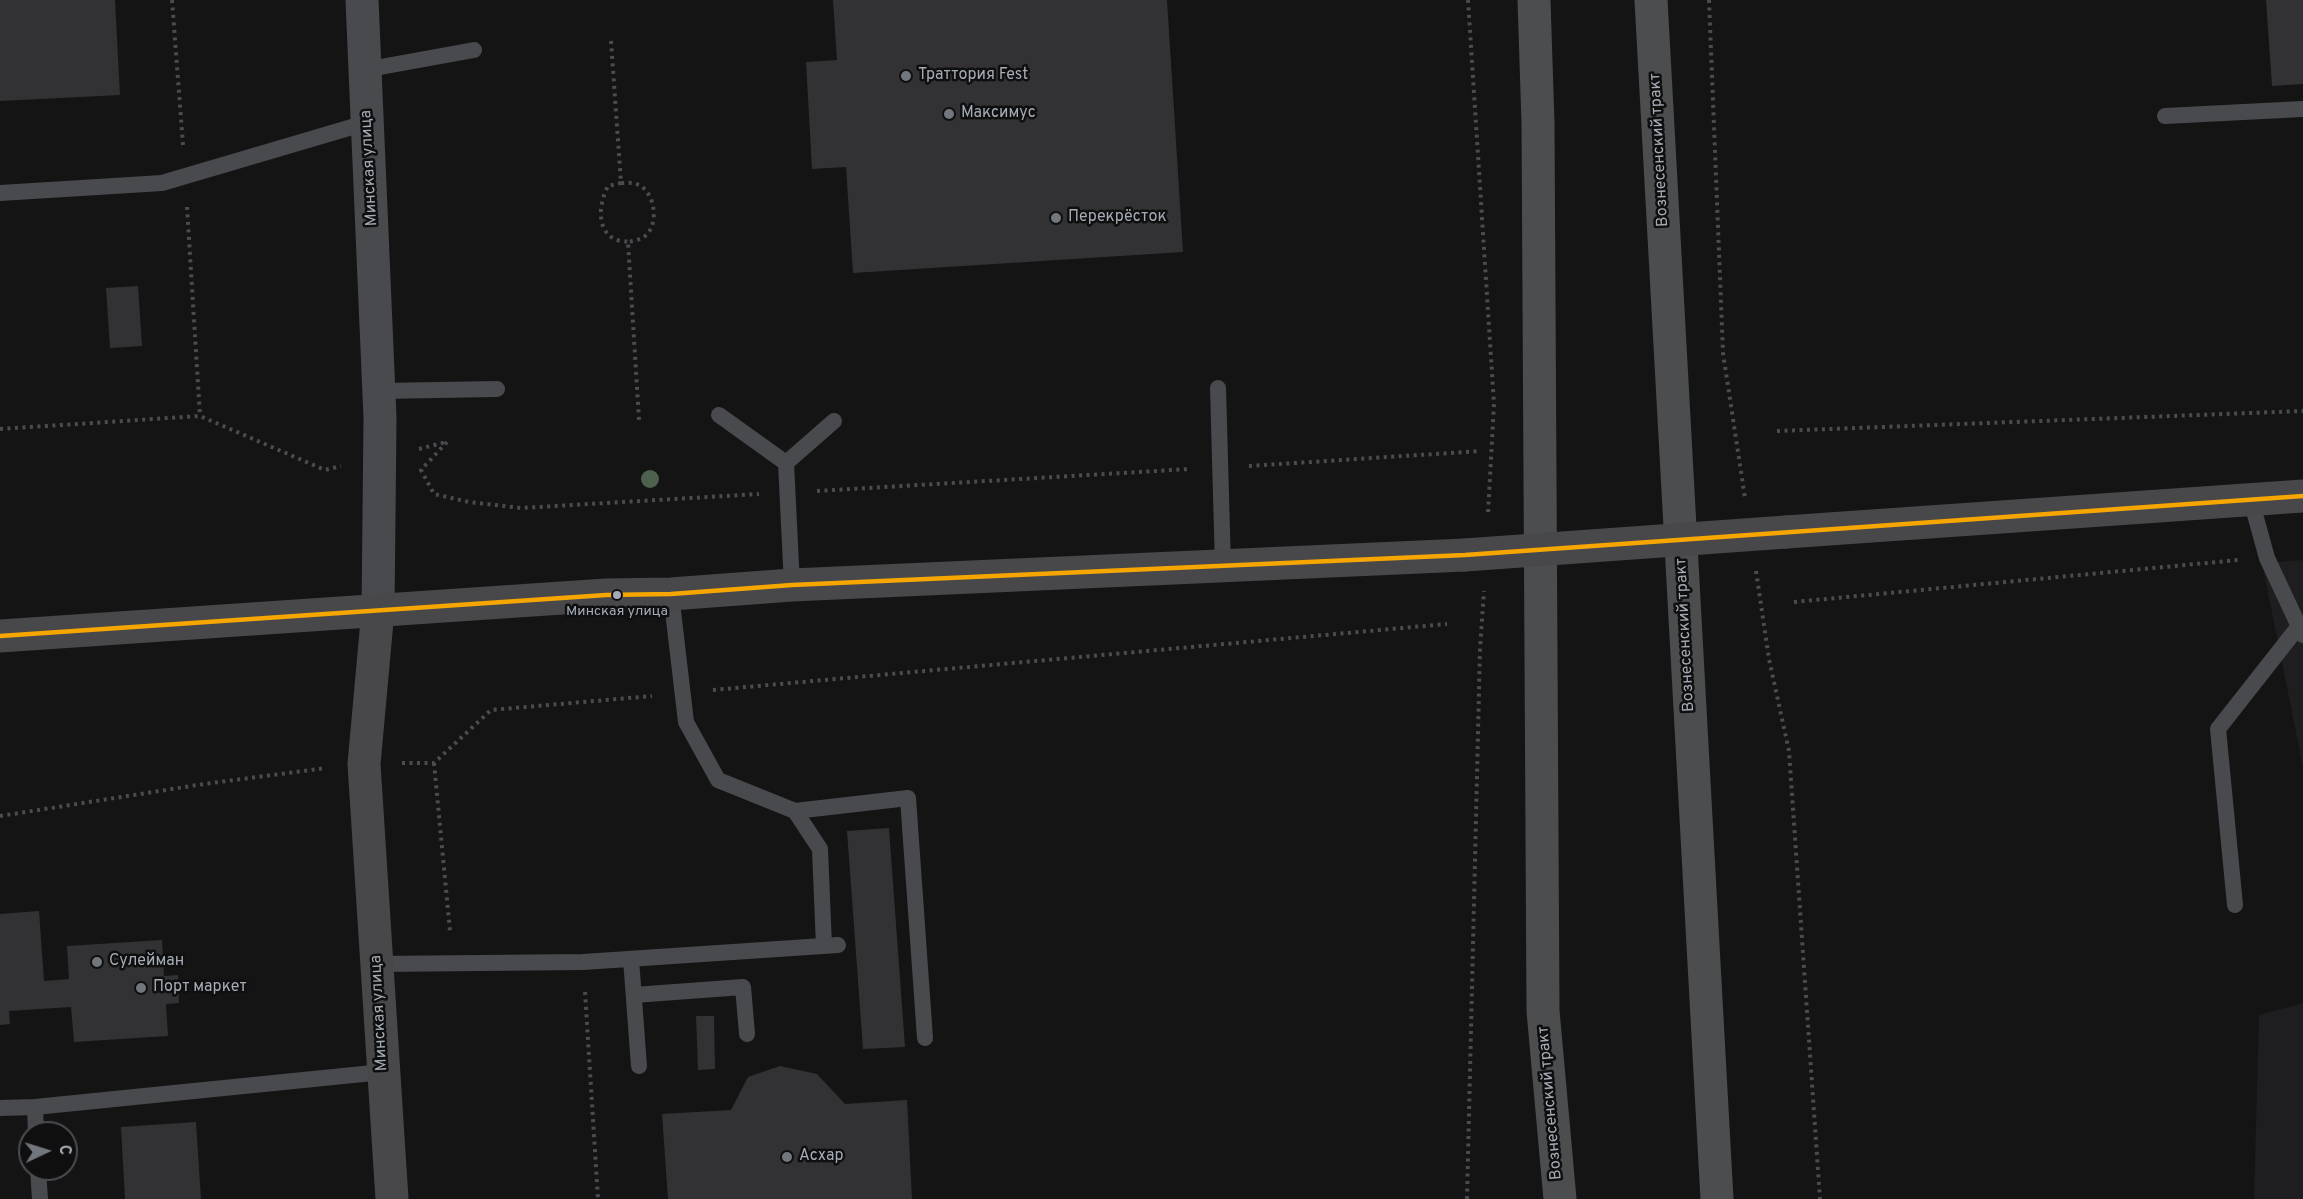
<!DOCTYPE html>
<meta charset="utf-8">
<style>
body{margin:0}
#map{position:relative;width:2303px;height:1199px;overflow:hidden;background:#141415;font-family:Overpass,sans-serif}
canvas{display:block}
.north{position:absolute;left:18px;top:1121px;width:60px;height:60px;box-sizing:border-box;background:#0f0f10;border:2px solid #4b4d52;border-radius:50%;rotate:86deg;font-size:16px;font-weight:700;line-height:24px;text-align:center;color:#a5abb5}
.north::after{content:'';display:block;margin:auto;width:21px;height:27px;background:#72767d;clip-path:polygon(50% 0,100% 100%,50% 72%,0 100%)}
</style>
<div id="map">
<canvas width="2303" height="1199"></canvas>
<div class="north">С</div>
</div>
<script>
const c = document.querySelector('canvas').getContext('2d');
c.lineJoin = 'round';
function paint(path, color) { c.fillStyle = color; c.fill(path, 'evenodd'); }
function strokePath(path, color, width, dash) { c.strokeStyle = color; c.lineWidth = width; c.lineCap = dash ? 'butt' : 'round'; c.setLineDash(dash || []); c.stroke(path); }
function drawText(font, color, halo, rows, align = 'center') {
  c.font = font + ' Overpass,sans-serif'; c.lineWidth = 5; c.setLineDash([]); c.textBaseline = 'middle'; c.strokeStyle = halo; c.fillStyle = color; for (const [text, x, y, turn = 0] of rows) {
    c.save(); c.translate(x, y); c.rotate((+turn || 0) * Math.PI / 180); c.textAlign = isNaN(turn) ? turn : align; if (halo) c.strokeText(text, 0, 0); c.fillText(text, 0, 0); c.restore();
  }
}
paint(new Path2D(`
 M2303,560V767L2262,563Z
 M2303,1003V1199H2254L2259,1015Z`), '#1e1e20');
paint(new Path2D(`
 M0,0H115L120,95L0,101Z
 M833,0H1167L1183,252L853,273L846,167L812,169L806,62L837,60Z
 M2266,0H2303V84L2272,86Z
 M138,286L142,346L110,348L106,288Z
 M889,828L905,1047L863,1049L847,831Z
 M39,911L44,981L69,979L67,946L162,940L164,976L178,975L179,1003L166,1004L168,1036L74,1042L71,1007L9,1011L10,1024L0,1025V914Z
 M696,1016H714L715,1069L698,1070Z
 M780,1066L817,1074L845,1104L907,1100L912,1199H668L662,1114L731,1110L748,1077Z
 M196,1122L201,1199H125L121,1127Z`), '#323234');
strokePath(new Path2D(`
 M172,0L183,145
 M1468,0L1494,404L1488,514
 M1709,0L1723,353L1745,498
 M611,41L621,183C627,183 633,182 639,185C656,193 660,229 642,238C638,240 633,241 628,242L639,420
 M621,183L608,186C600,201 595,228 614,239C618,241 624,241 628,242
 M187,207L200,416
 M0,429L200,416L325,470L341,466
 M1777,431L2303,411
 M447,442L421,470L434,494L469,502L521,508L759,494
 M419,449L446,442
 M1249,466L1481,451
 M817,491L1190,469
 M1756,571L1769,659L1789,751L1820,1199
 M1794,602L2238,560
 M713,690L1447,624
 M402,763H434L491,710L652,696
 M434,763L450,931L453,932
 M0,816L204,784L326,768
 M585,992L598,1199
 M1467,1199L1480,649L1484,591`), '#4a4c4f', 4, [3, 4.5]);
strokePath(new Path2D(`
 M364,70L474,50
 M2165,116L2303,109
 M0,193L162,183L369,122
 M1218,388L1223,566
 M379,391L497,389
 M719,415L786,463L834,421
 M786,463L792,585
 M2251,500L2267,558L2303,635
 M671,594L686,722L718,780L795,811L820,849L824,946
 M795,811L908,798L925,1038
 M2235,905L2218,729L2299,626
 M631,959L639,1066
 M377,964L583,962L838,945
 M634,995L743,987L747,1034
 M35,1107L383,1072
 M0,1108L35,1107L36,1133
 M38,1169L40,1199`), '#494a4d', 16);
strokePath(new Path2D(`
 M362,0L380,418L378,610`), '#494a4d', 33);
strokePath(new Path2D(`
 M1786,532L2303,496
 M378,610L364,764L392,1199
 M0,636L606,595L671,594L792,585L1465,555`), '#48484b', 33);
strokePath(new Path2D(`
 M1534,0L1538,123L1543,1011L1560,1199
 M1651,0L1717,1199`), '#4b4d4f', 33);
strokePath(new Path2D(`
 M1465,555L1786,532`), '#48484b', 33);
strokePath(new Path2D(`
 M0,636L606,595L671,594L792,585L1465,555L2303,496`), '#f7a600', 4.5);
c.fillStyle = '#4e614e';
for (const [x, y] of [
 [650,479]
]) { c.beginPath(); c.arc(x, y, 9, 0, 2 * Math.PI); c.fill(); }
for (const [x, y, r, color] of [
 [906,76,6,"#72767d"],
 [949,114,6,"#72767d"],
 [1056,218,6,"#72767d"],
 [617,595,5,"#a5abb5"],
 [97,962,6,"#72767d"],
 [141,988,6,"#72767d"],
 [787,1157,6,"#72767d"]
]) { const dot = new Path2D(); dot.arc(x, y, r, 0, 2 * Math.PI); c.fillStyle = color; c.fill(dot); strokePath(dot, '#0f0f10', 2); }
drawText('14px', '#a5abb5', '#0f0f10', [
 ["Минская улица",617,612]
]);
drawText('16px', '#a5abb5', '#0f0f10', [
 ["Траттория Fest",918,76],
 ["Максимус",961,114],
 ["Перекрёсток",1068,218],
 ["Сулейман",109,962],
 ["Порт маркет",153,988],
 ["Асхар",799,1157]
], 'left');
drawText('16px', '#a5abb5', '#0f0f10', [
 ["Вознесенский тракт",1660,150,-93],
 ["Минская улица",370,168,-93],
 ["Вознесенский тракт",1686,635,-93],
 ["Минская улица",380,1013,-93],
 ["Вознесенский тракт",1551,1103,-95]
]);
</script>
